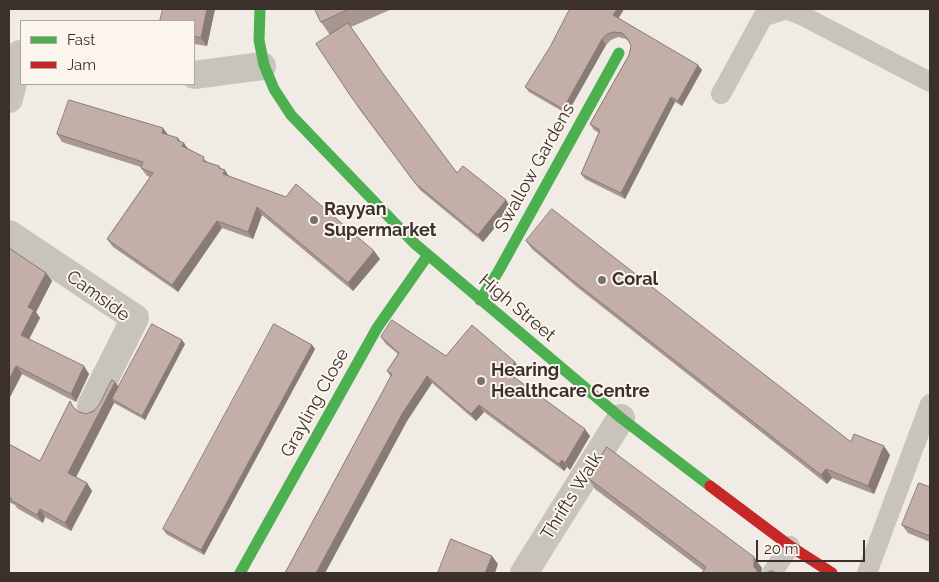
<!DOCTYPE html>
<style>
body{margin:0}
#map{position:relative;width:939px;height:582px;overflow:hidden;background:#f0ebe5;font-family:Raleway,sans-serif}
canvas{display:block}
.frame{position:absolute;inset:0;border:10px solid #3b302b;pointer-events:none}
.legend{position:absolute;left:20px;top:20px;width:175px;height:65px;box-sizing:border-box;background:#fbf5ee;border:1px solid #aea6a0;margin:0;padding:6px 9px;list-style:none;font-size:15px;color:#3b302b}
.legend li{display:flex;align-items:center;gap:10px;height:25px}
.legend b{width:25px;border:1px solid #aea6a0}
.scale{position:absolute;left:756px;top:540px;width:109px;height:22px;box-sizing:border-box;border:2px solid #3b302b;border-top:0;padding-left:6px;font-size:15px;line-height:18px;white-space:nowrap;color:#3b302b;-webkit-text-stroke:4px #fbf5ee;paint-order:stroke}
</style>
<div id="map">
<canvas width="939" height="582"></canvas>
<div class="frame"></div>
<ul class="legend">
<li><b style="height:6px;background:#4caf50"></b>Fast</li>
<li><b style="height:6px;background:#c62828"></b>Jam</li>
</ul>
<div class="scale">20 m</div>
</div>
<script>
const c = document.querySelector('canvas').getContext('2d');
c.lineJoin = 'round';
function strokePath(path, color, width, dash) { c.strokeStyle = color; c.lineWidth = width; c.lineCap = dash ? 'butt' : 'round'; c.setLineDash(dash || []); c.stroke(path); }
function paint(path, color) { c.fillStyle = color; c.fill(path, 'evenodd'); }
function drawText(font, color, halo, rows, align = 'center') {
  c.font = font + ' Raleway,sans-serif'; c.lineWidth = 4; c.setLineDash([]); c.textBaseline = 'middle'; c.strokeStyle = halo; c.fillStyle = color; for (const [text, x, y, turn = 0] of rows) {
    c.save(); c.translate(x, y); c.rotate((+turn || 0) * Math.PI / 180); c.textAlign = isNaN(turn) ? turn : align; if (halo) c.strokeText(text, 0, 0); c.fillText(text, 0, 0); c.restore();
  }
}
strokePath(new Path2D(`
 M721,94L763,17L786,9L803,16L930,82
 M772,573L790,546
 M867,573L930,404`), '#c9c3be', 20);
strokePath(new Path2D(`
 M194,75L262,66
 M9,99L20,54
 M9,234L135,318L91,406
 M524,573L621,418`), '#c9c3be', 28);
strokePath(new Path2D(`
 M260,9L259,40L264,65L274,89L291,115L414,243L621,418L710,486
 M480,300L498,272L619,53
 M240,573L377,328L428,255`), '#4caf50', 11);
strokePath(new Path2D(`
 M710,486L790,546L832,573`), '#c62828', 11);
paint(new Path2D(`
 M163,9H215L207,46L194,44V21Z
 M315,9H392L351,27L385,77L457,173L506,200L511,208L483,242L420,190L357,106L330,35L321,22Z
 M624,9L618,18L702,70L682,106L675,102L625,199L585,179L581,174L599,133L594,130L590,124L629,55L631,46L629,42L626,39L618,37L611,40L606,45L567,114L529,92L525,87Z
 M57,134L168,135L180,141L189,149L208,162L221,169L229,176L374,251L380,259L353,291L262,215L253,239L222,228L178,292L113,247L107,239L150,177L147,176L141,168V167L62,142Z
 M526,241L851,442L890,455L874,494L832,478L827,484L577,287L532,249Z
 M9,248L46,273L52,281L36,312L40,318L29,339L89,374L76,402L22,374L9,399Z
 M381,337L446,356L515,362L520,369L514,377L590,436L570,470L567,467L564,471L484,412L476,421L432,383L407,421L325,573H285L391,377L387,371L398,354L386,344Z
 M185,344L145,420L114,403L76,477L87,483L92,491L71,531L45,517L43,523L17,508L15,505L9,502V444L40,461L76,409L79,412L86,414L94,411L119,387Z
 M312,345L315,349L204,555L166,534L163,529Z
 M588,478L762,568L761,573L704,571L595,489Z
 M930,487V542L908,533L902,525Z`), '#a89690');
paint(new Path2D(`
 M207,9H215L207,46L201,38Z
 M617,9H624L617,21L613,15Z
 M602,39L606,45L567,114L563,109Z
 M698,65L702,70L682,106L678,101Z
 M671,97L675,102L625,199L621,193Z
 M163,128L169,136L162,133Z
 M178,138L183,145L184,143L189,151L188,154L177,140Z
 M219,166L224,173L225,170L230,178L229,182L219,168Z
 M506,200L511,208L483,242L478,235Z
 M257,207L262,215L253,239L248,232Z
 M217,221L222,228L178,292L172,285Z
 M374,251L380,259L353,291L348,283Z
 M46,273L52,281L36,312L40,318L27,343L21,335L28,307Z
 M182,340L185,344L145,420L142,416Z
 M312,345L315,349L204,555L201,550Z
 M515,362L520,369L512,379L507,372Z
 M16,366L22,374L9,399V380Z
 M84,366L89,374L76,402L71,394Z
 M427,376L432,383L407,421L325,573H316L402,414Z
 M115,382L121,390L112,399L114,403L74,481L68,473Z
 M479,405L484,412L476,421L471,414Z
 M585,429L590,436L570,470L565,463Z
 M884,446L890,455L874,494L868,486Z
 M562,460L567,467L564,471L559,464Z
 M826,469L832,478L827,484L821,475Z
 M87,483L92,491L71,531L65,523Z
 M40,509L45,517L43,523L37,515Z
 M492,556L498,564L495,573H485Z
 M754,557L762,568L761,573H758L754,567Z`), '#887a75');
const building = new Path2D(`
 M163,9H207L201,38L194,36V21H160Z
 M315,9H349L321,22Z
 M570,9H617L613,15L698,65L678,101L671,97L621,193L581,174L600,130L590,124L629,55L631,46L628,39L622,33L614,32L607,34L602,39L563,109L525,87L550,47Z
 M348,23L384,75L457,173L463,166L506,200L478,235L415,183L352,98L316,44Z
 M69,100L163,128L162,133L178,138L177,140L184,143L182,146L204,157L203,161L219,166V168L225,170L223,174L286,197L296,184L374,251L348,283L257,207L248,232L217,221L172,285L107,239L153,173L141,168L143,162L57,134Z
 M552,209L851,442L854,434L884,446L868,486L826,469L821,475L571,279L526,241Z
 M9,248L46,273L28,307L34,310L21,335L84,366L71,394L16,366L9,380Z
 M392,320L446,356L472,325L515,362L507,372L585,429L565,463L562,460L559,464L479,405L471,414L427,376L402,414L316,573H285L392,374L387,371L399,353L381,337Z
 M152,324L182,340L142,416L112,399Z
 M274,324L312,345L201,550L163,529Z
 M112,380L115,382L68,473L87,483L65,523L40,509L37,515L11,500L12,499L9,497V444L40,461L70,401L73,407L79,412L86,414L94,411L99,405Z
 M607,447L754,557V567L758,572L762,573H702L706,567L588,478Z
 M919,483L930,487V536L902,525Z
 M451,539L492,556L485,573H438Z
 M772,571L776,573H766Z`);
paint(building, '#c3afa7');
strokePath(building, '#887a75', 1);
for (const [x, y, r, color] of [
 [314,220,5,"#7a716c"],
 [602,280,5,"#7a716c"],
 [481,381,5,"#7a716c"]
]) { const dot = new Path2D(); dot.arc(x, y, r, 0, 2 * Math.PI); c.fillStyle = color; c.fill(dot); strokePath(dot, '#fbf5ee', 2); }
drawText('18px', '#3b302b', '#fbf5ee', [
 ["Swallow Gardens",535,168,-61],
 ["Camside",98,296,36],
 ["High Street",517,308,40],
 ["Grayling Close",315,403,-61],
 ["Thrifts Walk",572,496,-58]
]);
drawText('bold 18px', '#3b302b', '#fbf5ee', [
 ["Rayyan",324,210],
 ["Supermarket",324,231],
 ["Coral",612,280],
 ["Hearing",491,371],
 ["Healthcare Centre",491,392]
], 'left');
</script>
